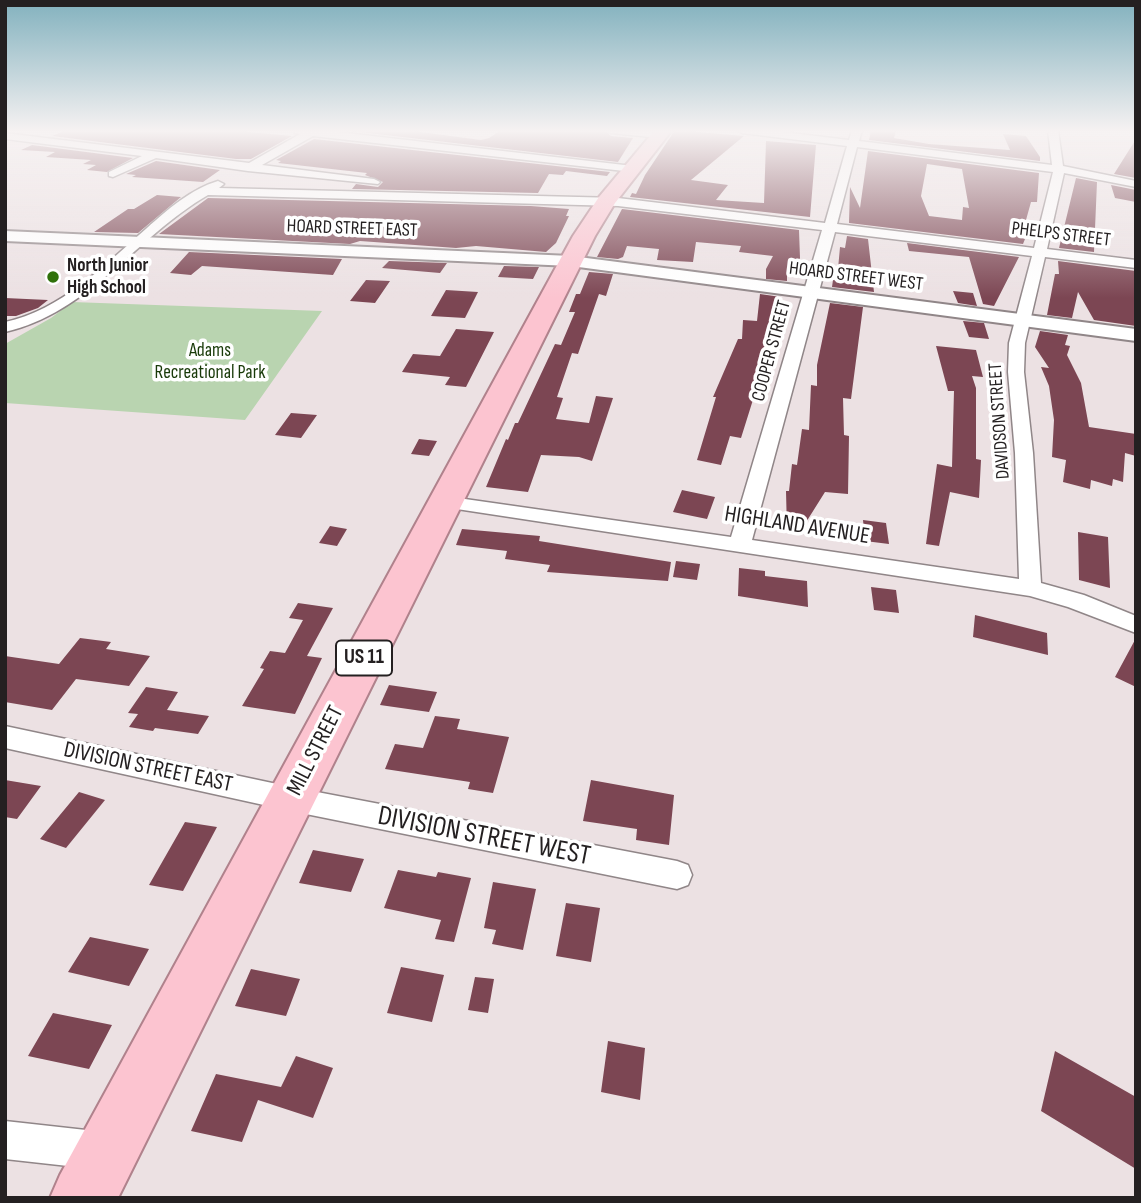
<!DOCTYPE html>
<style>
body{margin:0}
#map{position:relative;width:1141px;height:1203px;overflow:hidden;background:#ece1e3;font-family:"Sofia Sans Condensed",sans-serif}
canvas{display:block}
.frame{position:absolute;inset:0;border:7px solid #242021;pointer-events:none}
</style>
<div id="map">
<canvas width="1141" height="1203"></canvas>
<div class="frame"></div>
</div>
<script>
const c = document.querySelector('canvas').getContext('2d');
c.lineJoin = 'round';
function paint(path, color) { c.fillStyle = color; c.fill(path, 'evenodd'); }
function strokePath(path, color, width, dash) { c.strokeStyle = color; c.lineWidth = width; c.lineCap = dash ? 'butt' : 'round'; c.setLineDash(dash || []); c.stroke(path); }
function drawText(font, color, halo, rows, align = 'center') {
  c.font = font + ' "Sofia Sans Condensed",sans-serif'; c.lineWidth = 7; c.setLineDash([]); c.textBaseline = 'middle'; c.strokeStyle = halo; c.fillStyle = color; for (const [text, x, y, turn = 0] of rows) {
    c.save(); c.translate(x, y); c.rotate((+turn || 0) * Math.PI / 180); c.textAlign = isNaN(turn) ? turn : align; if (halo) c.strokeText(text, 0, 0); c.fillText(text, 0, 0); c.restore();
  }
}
paint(new Path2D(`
 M72,302L322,311L245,420L5,403V344L51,318Z`), '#b9d4b0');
paint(new Path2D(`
 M67,130H227L292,136L251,159H236L52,136Z
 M342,130H405L481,140L489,138L501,130H604L611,136L633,138L618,162Z
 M675,130L744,136L691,180L728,185L716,200L764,203L766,141L816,145L810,217L630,197L632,193L636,194L645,175Z
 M871,130H896L894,138L929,144L1010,150L1003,134L1026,136L1040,157V161L869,140Z
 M314,139L610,172L607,176L566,171L563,175L549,174L538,193L352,189L356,184L378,187L383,182L365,175L367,173L278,163L281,161L276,160Z
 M1136,139V178L1114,174Z
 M32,145L133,158L107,172L87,170L96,165L83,164L91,160L46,157L55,152L21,150Z
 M868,151L1039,173L1037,202H1031L1021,238L1025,239L1023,244L849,223L850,187L860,208ZM927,164L962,169L969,208L963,207L962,220L929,216L921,196Z
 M156,161L220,170L203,182L132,177L136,175L126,174Z
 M1076,178L1097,182L1094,252L1059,248Z
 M1111,185L1136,190V202L1115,198Z
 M157,195L181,197L138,233L94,232L128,209H134Z
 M208,198L531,206L569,209L566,216H569L556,243L546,252L476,246L456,248L360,241L350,244L159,234Z
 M622,209L799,230L800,258L793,271H787V281L766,279V269L773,256L739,252L741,246L696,242L693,262L657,260L659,249L627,246L623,257L618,259L597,257Z
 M847,236L868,239L874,292L832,287L833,280H837L840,247L845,248Z
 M907,243L1019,257L994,306L983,304L969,257L909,251Z
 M189,252L342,259L333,275L202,266L191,275L170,273Z
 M389,261L447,263L440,273L382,268Z
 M1058,261L1136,271V326L1094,320L1078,292L1072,318L1047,315L1055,274H1059Z
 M504,266L539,267L533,279L498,277Z
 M589,272L613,274L606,296L599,294L578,354L572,353L557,397L563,398L556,419L589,423L596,396L613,398L592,461L579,457L541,455L528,492L486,487L506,439L508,440L515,423H518L555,344L561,345L575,312H569L576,294H580Z
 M366,280L390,281L375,303L350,301Z
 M446,290L478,292L465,318L431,316Z
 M953,291L973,293L977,306L958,303Z
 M760,294L781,297L780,314L773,313L774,322L762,371L741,438L730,436L721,465L697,460L716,397H713L738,339H742L743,320L757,321Z
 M5,298L48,300L38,308L16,316H5Z
 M830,303L863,307L851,399L843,398L844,435L849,436L848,494L825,492L798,535L787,531L786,491H789L792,464L797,465L802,429L809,430L811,385L817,386V365Z
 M963,321L984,323L989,339L969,337Z
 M456,329L494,332L466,387L445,385L450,377L402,372L413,354L440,356Z
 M1040,331L1068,335L1065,345L1070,346L1067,355L1081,383L1089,427L1136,434V456L1125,453L1123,482L1113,479L1112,486L1091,480L1090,489L1063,482L1066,460L1052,457L1054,420L1049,386L1041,367L1049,368L1035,347Z
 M936,346L976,350L983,377L972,376L976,388V459L981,460L979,498L950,492L939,546L926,544L937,464L952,467L954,391H948Z
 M291,413L317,415L301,438L275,435Z
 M419,439L437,441L429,456L411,454Z
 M682,490L715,497L707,519L673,512Z
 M863,520L886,523L889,544L865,541Z
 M330,526L347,529L337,546L319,543Z
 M462,529L540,536L539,541L671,562L668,581L547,572L550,565L505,559L507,551L456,545Z
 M1078,532L1108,537L1110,588L1079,580Z
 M676,561L700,564L697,580L673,577Z
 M739,568L765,571V576L807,581L808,607L738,596Z
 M871,587L896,590L899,613L874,610Z
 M298,603L333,608L307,656L322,658L295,714L242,706L264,669L260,668L270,651L285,653L303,620L289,618Z
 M975,615L1047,633L1048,655L973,637Z
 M80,638L111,642L106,649L150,656L129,686L76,679L52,710L5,702V656L59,664Z
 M1136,638V687L1115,677Z
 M389,685L437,692L429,712L380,705Z
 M146,687L178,692L167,710L209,716L198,734L155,728L153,731L129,727L138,714L128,713Z
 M435,716L460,719L457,729L509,737L493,793L468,789L470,782L385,769L395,744L423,748Z
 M5,780L41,786L17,819L5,817Z
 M591,780L674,795L669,845L636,840L637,829L583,821Z
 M79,792L105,800L66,848L40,839Z
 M185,822L217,827L183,891L149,885Z
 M313,850L364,859L351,892L299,883Z
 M398,870L436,877L438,872L471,878L454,942L435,939L441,920L384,908Z
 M493,882L536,889L523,950L492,944L496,930L484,928Z
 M566,903L600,908L591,962L556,956Z
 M90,937L149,949L129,986L68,972Z
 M401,967L444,975L432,1022L387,1013Z
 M251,969L300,979L286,1016L235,1006Z
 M475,977L494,979L488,1013L468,1010Z
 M53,1013L112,1025L89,1069L28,1056Z
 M608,1041L645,1048L640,1100L601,1092Z
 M1055,1051L1136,1097V1169L1041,1111Z
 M296,1056L333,1068L313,1118L258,1100L242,1142L191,1131L216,1074L281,1087Z`), '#7c4653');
const minor = new Path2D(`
 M320,130L633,166L638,169L633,172L313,136L262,165L374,179L380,182L378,184L248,171L156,158L113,177L109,176V172L142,156L5,139V133L249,163L300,134L295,133V130Z
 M606,130H640L665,135L660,138L611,133Z
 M737,130H766L849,140L852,130H862L859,141L1052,165L1048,130H1058L1063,166L1136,181V187L1064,173L1047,249L1136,260V268L1045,257L1025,343L1024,372L1033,453L1041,583L1084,595L1136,616V633L1068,607L1030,596L437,506L434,502L437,498L444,496L731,537L822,230L618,206L208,195C137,236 89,313 5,332V322C60,311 106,264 147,228C167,210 191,189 218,181L224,184L219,188L618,198L825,223L847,146L742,133ZM857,147L1053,172L1034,248L837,224ZM835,232L1032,256L1009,343L1008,372L1015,453L1019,579L752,540Z
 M5,726L291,787L677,861L688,865L692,875L688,885L677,889L291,811L5,748Z
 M5,1121L104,1132L117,1138L123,1151L117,1164L104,1170L5,1159Z`);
const tertiary = new Path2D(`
 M5,231L571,256L1136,329V341L571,266L5,241Z`);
const trunk = new Path2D(`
 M655,130H672L615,203L595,236L118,1198H50L60,1175L573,236L599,197Z`);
strokePath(minor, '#908688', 3);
strokePath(tertiary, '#908688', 4);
strokePath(trunk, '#b0828c', 4);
paint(minor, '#fff');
paint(tertiary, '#fff');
paint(trunk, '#fcc4d0');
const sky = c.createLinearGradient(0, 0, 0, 298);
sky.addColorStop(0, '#82b1be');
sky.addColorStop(0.44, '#f6f2f2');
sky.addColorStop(1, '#f6f2f200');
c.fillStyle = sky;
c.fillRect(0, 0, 1141, 298);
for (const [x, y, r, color] of [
 [53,277,7,"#30710b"]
]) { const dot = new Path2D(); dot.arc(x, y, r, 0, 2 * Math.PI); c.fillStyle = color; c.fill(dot); strokePath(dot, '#fff', 2.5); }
drawText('19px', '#242021', '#fff', [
 ["HOARD STREET EAST",352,229,2],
 ["PHELPS STREET",1061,235,7],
 ["HOARD STREET WEST",856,277,7],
 ["COOPER STREET",772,351,-75],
 ["DAVIDSON STREET",1000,421,-94]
]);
drawText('bold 19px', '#242021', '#fff', [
 ["North Junior",67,266],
 ["High School",67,288]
], 'left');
drawText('19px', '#193a09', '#fff', [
 ["Adams",210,351],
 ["Recreational Park",210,373]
]);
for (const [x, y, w] of [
 [364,658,56]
]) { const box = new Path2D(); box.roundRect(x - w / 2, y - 17.5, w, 35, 5); c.fillStyle = '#fff'; c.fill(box); strokePath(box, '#242021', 2); }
drawText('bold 21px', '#242021', null, [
 ["US 11",364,658]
]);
drawText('23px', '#242021', '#fff', [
 ["HIGHLAND AVENUE",797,526,9],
 ["MILL STREET",316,751,-63],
 ["DIVISION STREET EAST",148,768,12]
]);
drawText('28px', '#242021', '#fff', [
 ["DIVISION STREET WEST",484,837,11]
]);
</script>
